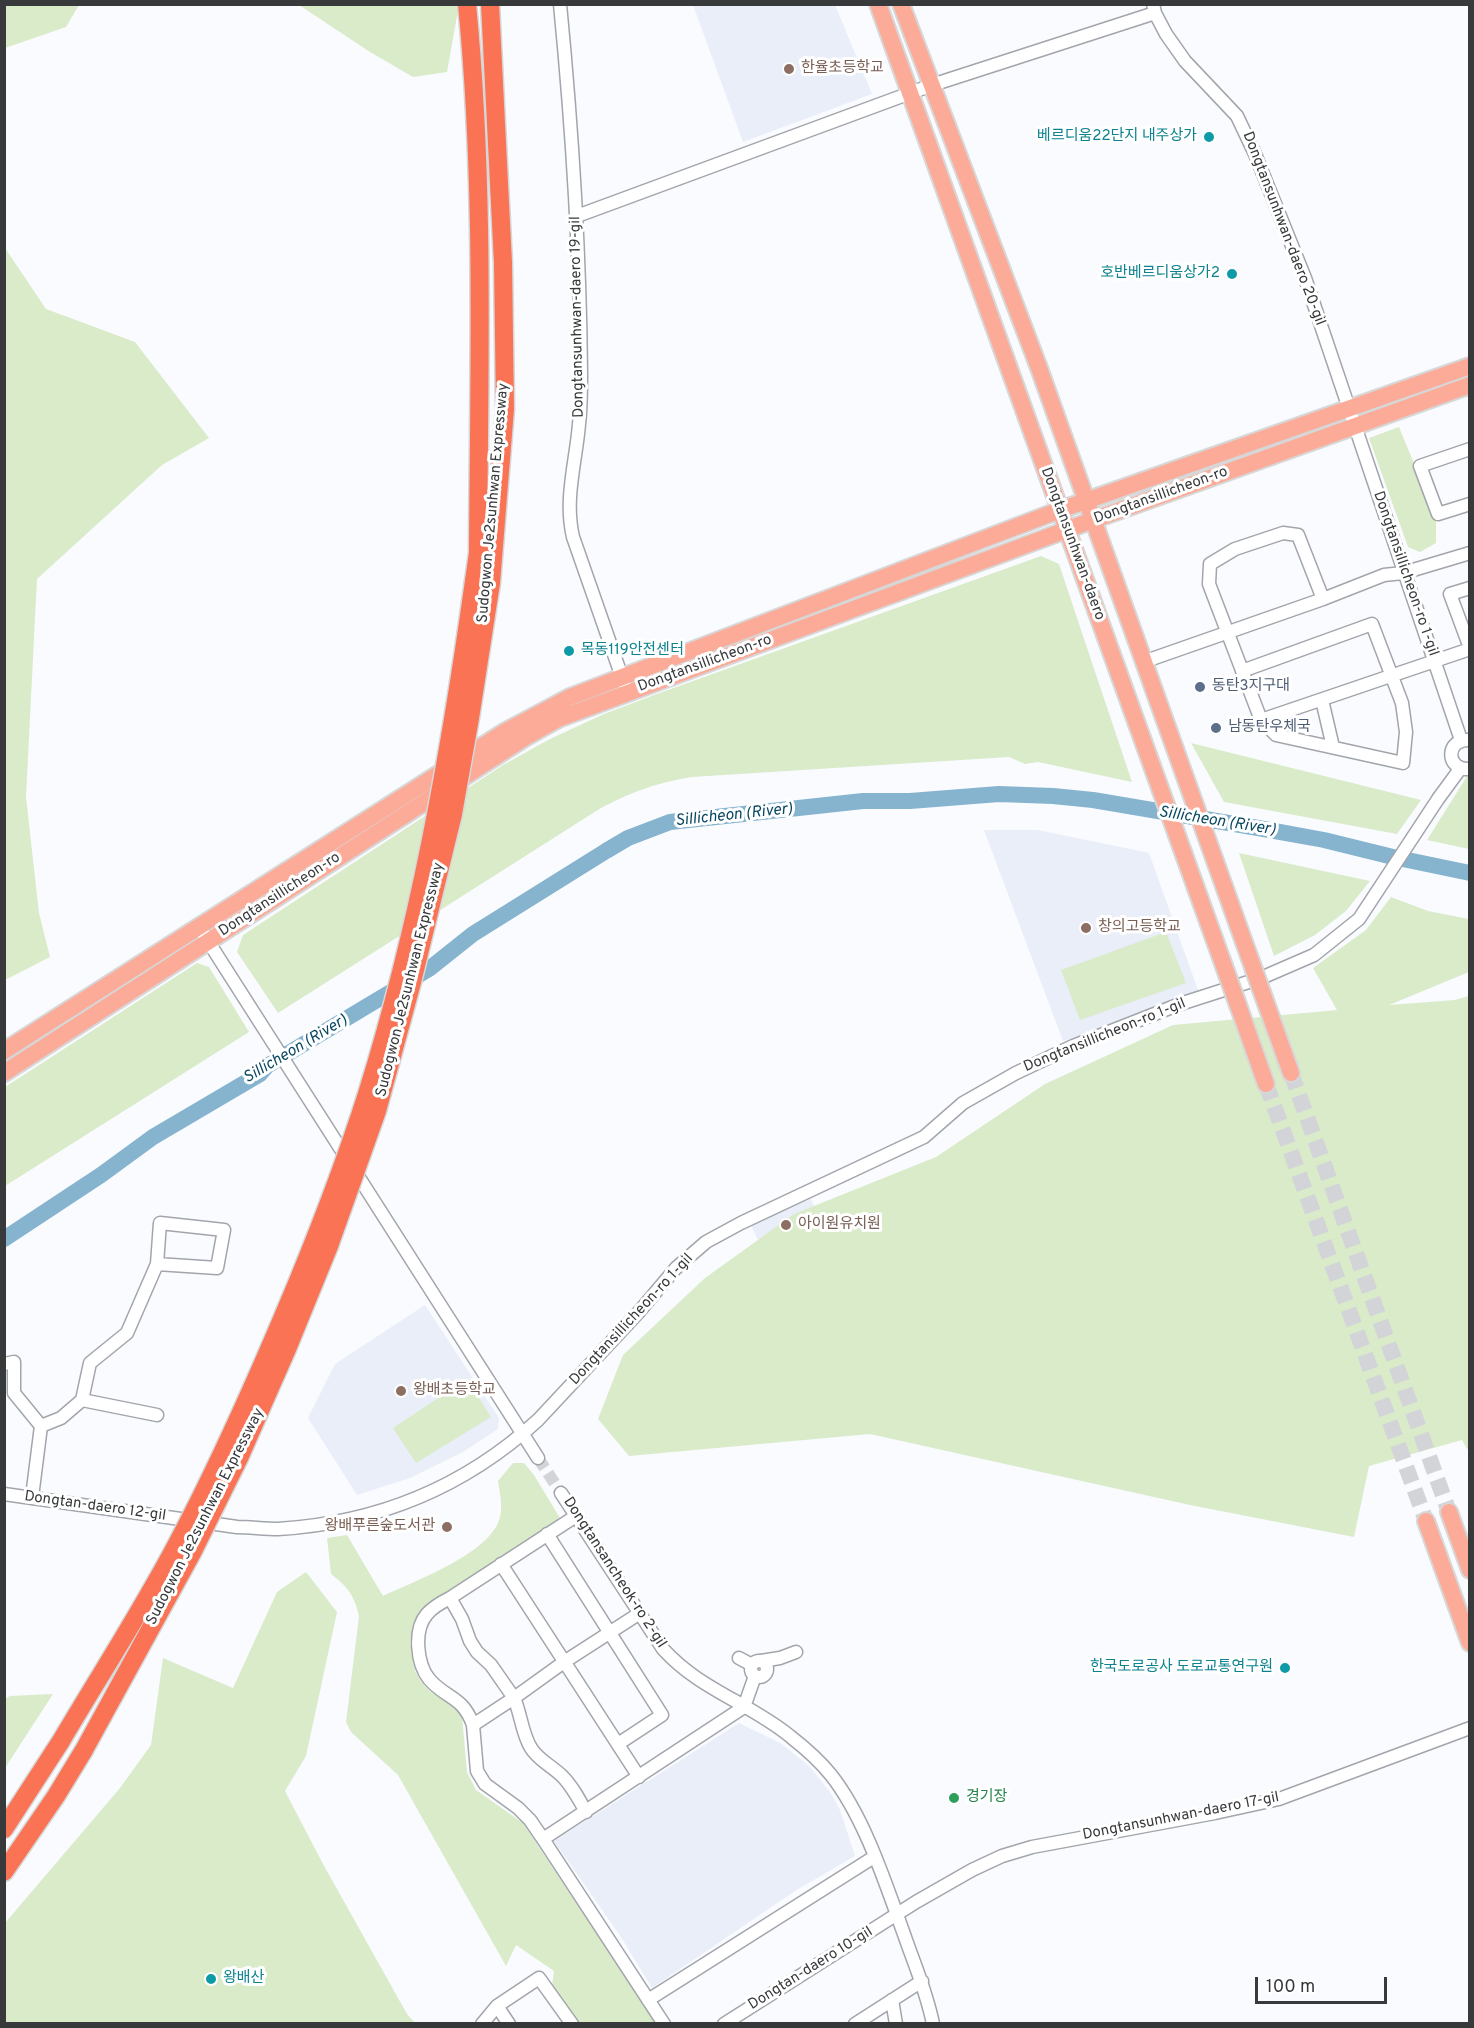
<!DOCTYPE html>
<meta charset="utf-8">
<style>
body{margin:0}
#map{position:relative;width:1474px;height:2028px;overflow:hidden;background:#f9fbff;font-family:Overpass,sans-serif}
canvas{display:block}
.frame{position:absolute;inset:0;border:6px solid #37393b;pointer-events:none}
.scale{position:absolute;left:1255px;top:1977px;width:132px;height:27px;box-sizing:border-box;border:3px solid #37393b;border-top:0;padding-left:8px;font-size:18px;line-height:21px;white-space:nowrap;color:#37393b;-webkit-text-stroke:4px #fff;paint-order:stroke}
</style>
<div id="map">
<canvas width="1474" height="2028"></canvas>
<div class="frame"></div>
<div class="scale">100 m</div>
</div>
<script>
const c = document.querySelector('canvas').getContext('2d');
c.lineJoin = 'round';
function paint(path, color) { c.fillStyle = color; c.fill(path, 'evenodd'); }
function strokePath(path, color, width, dash) { c.strokeStyle = color; c.lineWidth = width; c.lineCap = dash ? 'butt' : 'round'; c.setLineDash(dash || []); c.stroke(path); }
function drawText(font, color, halo, rows, align = 'center') {
  c.font = font + ' Overpass,"Noto Sans KR",sans-serif'; c.lineWidth = 6; c.setLineDash([]); c.textBaseline = 'middle'; c.strokeStyle = halo; c.fillStyle = color; for (const [text, x, y, turn = 0] of rows) {
    c.save(); c.translate(x, y); c.rotate((+turn || 0) * Math.PI / 180); c.textAlign = isNaN(turn) ? turn : align; if (halo) c.strokeText(text, 0, 0); c.fillText(text, 0, 0); c.restore();
  }
}
paint(new Path2D(`
 M693,5H835L872,94L743,142Z
 M984,830H1038L1149,853L1199,993L1063,1041Z
 M811,1199L821,1226L762,1249L750,1223Z
 M425,1305L499,1418L498,1429L463,1452L410,1478L357,1495L308,1418L335,1364Z
 M739,1723L782,1744L809,1766L830,1792L840,1810L855,1856L795,1891L652,1988L621,1937L554,1841Z`), '#e9eef9');
paint(new Path2D(`
 M4,5L5,4L79,5L66,27L5,48Z
 M299,5H459L447,72L413,77L370,52Z
 M5,248L46,309L135,342L209,438L162,465L37,579L26,797L39,913L50,957L5,980Z
 M1399,427L1436,517V543L1420,552L1408,547L1369,438Z
 M1041,556L1059,564L1132,782L1038,762L1025,764L1009,757L692,777C656,783 634,791 601,808L278,1013L237,952L243,935L503,765L550,739L604,714L654,695Z
 M1191,743L1421,800L1397,834L1224,802Z
 M1469,773V849L1427,840Z
 M1239,853L1370,881L1346,911L1315,935L1274,956Z
 M1391,897L1428,911L1469,919V972L1389,1005L1455,1000L1469,996V1452L1462,1440L1369,1466L1354,1537L1190,1505L870,1434L629,1456L598,1419L623,1355L705,1278L794,1214L936,1157L1045,1084L1173,1025L1337,1010L1313,968L1366,930Z
 M1166,932L1186,983L1080,1020L1061,970Z
 M197,963L209,967L249,1032L5,1186V1087Z
 M467,1379L491,1417L416,1463L393,1428Z
 M513,1463H524L534,1475L560,1518L421,1614L414,1627L410,1642L415,1671L422,1683L431,1692L453,1706L462,1716L467,1772L476,1790L523,1823L656,2023H579L552,1986L554,1971L516,1945L506,1966L398,1775L351,1732L346,1722L359,1616C354,1595 348,1587 331,1574L327,1538L347,1535L383,1596C415,1581 483,1556 498,1523C504,1511 500,1494 498,1481Z
 M306,1572L337,1612L306,1756L285,1791L323,1864L407,2014L415,2023H5V1923L120,1788L151,1745L163,1658L233,1688L277,1592Z
 M53,1694L5,1768V1699L10,1696Z`), '#daebca');
strokePath(new Path2D(`
 M4,1239L101,1175L153,1137L260,1074L267,1066L429,969L473,934L606,851L628,838L670,822L863,801H910L999,794L1053,796L1093,800L1258,828L1324,840L1393,857L1470,873`), '#86b4cf', 16);
strokePath(new Path2D(`
 M538,1458L561,1493`), '#d2d4d8', 12, [12, 6]);
strokePath(new Path2D(`
 M1291,1073L1449,1512
 M1266,1084L1426,1521`), '#d2d4d8', 16, [16, 8]);
const minor = new Path2D(`
 M560,4C572,127 580,250 581,374C581,390 581,408 579,424C576,462 564,499 573,537L624,683
 M1153,4L1155,13L1166,34L1185,61L1237,116L1255,154L1305,278L1461,740
 M577,216L932,85L1155,13
 M1470,449L1420,466L1438,514L1470,504
 M1470,588L1450,594L1470,648
 M1143,662L1323,599L1384,575L1403,573L1470,553
 M1242,671L1372,624L1402,703L1406,732L1403,763L1276,735L1261,720L1209,584L1210,564L1235,549L1283,533L1298,535L1323,599
 M1322,700L1333,747
 M1261,720L1470,649
 M1470,740C1445,738 1445,771 1470,769
 M199,927L538,1458
 M4,1364L14,1362V1393L41,1426L32,1497
 M82,1400L90,1363L127,1333L157,1264L217,1268L224,1230L160,1223L157,1264
 M41,1426L61,1418L82,1400L157,1415
 M561,1493L663,1649C700,1690 750,1703 791,1737C805,1748 819,1760 831,1775C865,1818 886,1885 905,1937C915,1966 927,1993 933,2024
 M4,1494L237,1527C250,1527 264,1529 278,1529C377,1523 465,1487 538,1420L638,1313L676,1268L706,1242L741,1223L924,1137L963,1103L1016,1073L1073,1046L1180,1004L1261,978L1314,955L1359,919L1438,799L1460,769
 M547,1534L662,1715L618,1744
 M501,1564L639,1777
 M450,1598C442,1602 433,1607 427,1614C413,1630 417,1664 429,1679C446,1699 463,1696 473,1725
 M739,1658L752,1665
 M751 1669a8 8 0 1 1 16 0a8 8 0 1 1-16 0Z
 M761,1661L780,1658L796,1652
 M586,1812C579,1799 572,1786 562,1776C552,1766 538,1760 531,1748C522,1734 521,1714 514,1698L564,1662L640,1613
 M543,1839L530,1820L518,1808L485,1784L477,1771L473,1725L514,1698L491,1665L477,1652L470,1641L462,1619L450,1598L576,1516
 M648,2000L874,1857
 M892,2000L896,2024
 M497,2006L509,2024
 M482,2024L497,2006L539,1978L572,2024
 M664,2024L543,1839L744,1707L755,1676
 M724,2024L916,1902L972,1870L1002,1856L1032,1847L1215,1813L1279,1799L1470,1728
 M855,2024L922,1981`);
const major = new Path2D(`
 M878,4L1224,966
 M901,4L1039,368L1249,956
 M1263,995L1291,1073
 M1238,1005L1266,1084
 M4,1051L506,731L570,697L1060,510L1470,366
 M4,1073L526,737L558,719L1093,520L1470,385
 M1449,1512L1470,1570
 M1426,1521L1470,1643`);
const highway = new Path2D(`
 M467,4C485,187 479,371 478,553L474,581
 M490,4L503,263L505,409L491,583
 M4,1829L61,1741
 M4,1872L56,1796L84,1750`);
strokePath(minor, '#a2a5ab', 15);
strokePath(major, '#d7d7d8', 20);
strokePath(highway, '#d7d7d8', 21);
strokePath(minor, '#fff', 12);
strokePath(major, '#fcab98', 16);
strokePath(highway, '#fa7354', 18);
const majorBridge = new Path2D(`
 M1249,956L1263,995
 M1224,966L1238,1005`);
const highwayBridge = new Path2D(`
 M61,1741C100,1675 143,1609 178,1542C223,1457 261,1370 298,1281C323,1220 347,1157 367,1094C419,927 450,754 474,581
 M84,1750L192,1553L239,1458L287,1349L329,1246L377,1111L411,986L453,814L470,718L491,583`);
strokePath(majorBridge, '#d7d7d8', 20, []);
strokePath(highwayBridge, '#d7d7d8', 21, []);
strokePath(majorBridge, '#fcab98', 16);
strokePath(highwayBridge, '#fa7354', 18);
for (const [x, y, r, color] of [
 [789,69,6,"#8d6e63"],
 [1209,137,6,"#0f9aa8"],
 [1232,274,6,"#0f9aa8"],
 [569,651,6,"#0f9aa8"],
 [1200,687,6,"#5c6f8a"],
 [1216,728,6,"#5c6f8a"],
 [1086,928,6,"#8d6e63"],
 [786,1225,6,"#8d6e63"],
 [401,1391,6,"#8d6e63"],
 [447,1527,6,"#8d6e63"],
 [1285,1668,6,"#0f9aa8"],
 [954,1798,6,"#2e9e5b"],
 [211,1979,6,"#0f9aa8"]
]) { const dot = new Path2D(); dot.arc(x, y, r, 0, 2 * Math.PI); c.fillStyle = color; c.fill(dot); strokePath(dot, '#fff', 2); }
drawText('15px', '#785e54', '#fff', [
 ["한율초등학교",801,69],
 ["창의고등학교",1098,928],
 ["아이원유치원",798,1225],
 ["왕배초등학교",413,1391],
 ["왕배푸른숲도서관",435,1527,"right"]
], 'left');
drawText('15px', '#0d838f', '#fff', [
 ["베르디움22단지 내주상가",1197,137],
 ["호반베르디움상가2",1220,274],
 ["목동119안전센터",581,651,"left"],
 ["한국도로공사 도로교통연구원",1273,1668],
 ["왕배산",223,1979,"left"]
], 'right');
drawText('15px', '#37393b', '#fff', [
 ["Dongtansunhwan-daero 20-gil",1283,229,69],
 ["Dongtansunhwan-daero 19-gil",578,317,-91],
 ["Dongtansillicheon-ro",1161,496,-20],
 ["Sudogwon Je2sunhwan Expressway",494,503,-85],
 ["Dongtansunhwan-daero",1072,544,70],
 ["Dongtansillicheon-ro 1-gil",1405,574,71],
 ["Dongtansillicheon-ro",705,664,-20],
 ["Dongtansillicheon-ro",280,895,-33],
 ["Sudogwon Je2sunhwan Expressway",411,980,-76],
 ["Dongtansillicheon-ro 1-gil",1105,1036,-22],
 ["Dongtansillicheon-ro 1-gil",632,1320,-47],
 ["Dongtan-daero 12-gil",95,1507,8],
 ["Sudogwon Je2sunhwan Expressway",206,1517,-63],
 ["Dongtansancheok-ro 2-gil",614,1573,57],
 ["Dongtansunhwan-daero 17-gil",1181,1817,-11],
 ["Dongtan-daero 10-gil",811,1969,-32]
]);
drawText('15px', '#4e5e75', '#fff', [
 ["동탄3지구대",1212,687],
 ["남동탄우체국",1228,728]
], 'left');
drawText('15px', '#27864d', '#fff', [
 ["경기장",966,1798]
], 'left');
drawText('italic 16px', '#084762', '#fff', [
 ["Sillicheon (River)",734,816,-6],
 ["Sillicheon (River)",1217,822,9],
 ["Sillicheon (River)",296,1050,-31]
]);
</script>
